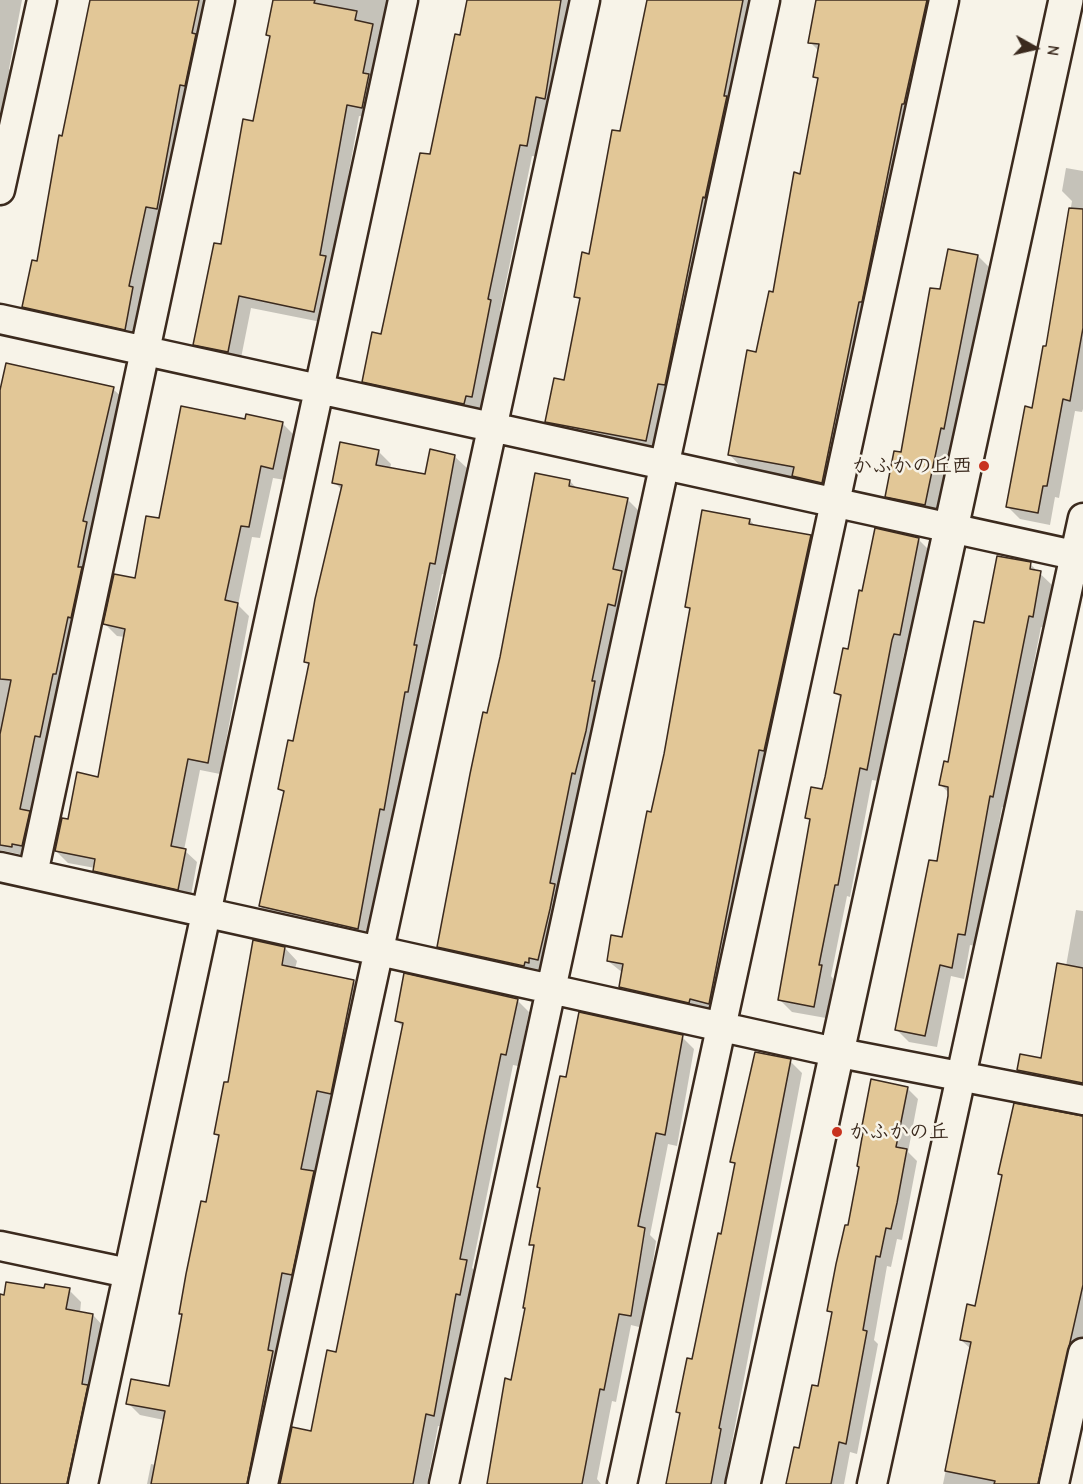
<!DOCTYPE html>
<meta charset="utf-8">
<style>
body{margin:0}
#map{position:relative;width:1083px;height:1484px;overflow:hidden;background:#f7f3e8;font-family:"Comic Neue",sans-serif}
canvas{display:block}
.north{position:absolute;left:1005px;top:18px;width:60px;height:60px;-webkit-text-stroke:4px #f7f3e8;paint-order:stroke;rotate:98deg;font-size:16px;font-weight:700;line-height:24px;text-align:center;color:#3b2a1e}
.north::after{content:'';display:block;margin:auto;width:21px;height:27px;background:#3b2a1e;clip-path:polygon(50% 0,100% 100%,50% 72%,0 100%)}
</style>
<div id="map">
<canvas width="1083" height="1484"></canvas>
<div class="north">N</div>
</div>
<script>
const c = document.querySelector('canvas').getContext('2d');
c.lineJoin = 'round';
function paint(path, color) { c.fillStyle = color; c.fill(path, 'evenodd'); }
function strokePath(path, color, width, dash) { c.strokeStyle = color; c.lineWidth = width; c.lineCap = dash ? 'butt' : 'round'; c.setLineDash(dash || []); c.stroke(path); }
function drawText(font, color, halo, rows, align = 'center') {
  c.font = font + ' "Comic Neue","Klee One",sans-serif'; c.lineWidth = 5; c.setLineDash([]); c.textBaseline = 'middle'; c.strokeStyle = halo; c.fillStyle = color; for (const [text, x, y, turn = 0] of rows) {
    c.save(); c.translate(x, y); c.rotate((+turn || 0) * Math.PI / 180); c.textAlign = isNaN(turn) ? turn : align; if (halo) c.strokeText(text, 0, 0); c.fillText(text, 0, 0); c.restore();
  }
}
paint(new Path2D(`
 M0,0H22L9,69L17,77L0,136Z
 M92,0H213L168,220L157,218L141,297L144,300L136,341L36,319L24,307L38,263Z
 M275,0H389L373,119L359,116L332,265L326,323L251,308L240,363L207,356L195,344L255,123L271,38L268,34Z
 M468,0H575L539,157L532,156L500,311L503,314L484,408L479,407L476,416L376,394L364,381L382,336L431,156Z
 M653,0H763L658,452L559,434L547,421L566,382L581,301L575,296L591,255Z
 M825,0H945L834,494L806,488L795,477L741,467L729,454L775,294L801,175L819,81L815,76L819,51L810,42Z
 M1066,168L1083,171V409L1082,412L1075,411L1059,498L1055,497L1050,525L1020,519L1008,507L1033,409L1059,279L1072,201L1062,191Z
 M978,256L990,268L956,440L937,517L899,508L887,496L902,453L941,291Z
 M113,389L125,400L33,857L0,850V397Z
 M246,420L282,423L294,435L285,480L273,478L260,538L252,537L238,605L249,616L220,774L200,770L184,850L197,862L190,901L107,882L95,868L68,863L56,851L69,821L99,778L125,637L117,636L105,624L136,580L160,520Z
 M341,444L379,452L391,464L390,469L426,476L454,456L467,468L447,575L442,574L426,656L429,659L420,704L418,703L370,941L273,919L261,907L285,794L280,789L294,742L310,666L305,662L342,490L334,482Z
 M570,481L578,490L627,499L639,511L540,974L451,958L438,946L488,714Z
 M750,520L756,527L810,537L822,549L721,1015L633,999L621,987L623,973L608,961L623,939L653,814L691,610L687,607Z
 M918,539L930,551L912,647L906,646L904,653L879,781L872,780L850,897L847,896L831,976L833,979L826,1018L792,1012L780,1000L811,821L807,817L823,791L842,699L836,693L864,592Z
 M1030,564L1052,585L1045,628L1041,627L1005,808L1002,807L977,946L970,945L964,979L951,976L937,1047L909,1042L897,1030L938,863L950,794L941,785L949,764L986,625Z
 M1076,910L1083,911V1093L1031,1082L1019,1070L1042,1060L1066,966Z
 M285,948L297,961L295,969L353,981L365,993L343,1105L329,1102L314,1174L325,1185L260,1484H147L151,1464L156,1465L164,1420L140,1415L128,1403L170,1388L183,1316L180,1313L207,1204L220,1138L215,1133L229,1084Z
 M517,1000L529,1012L518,1066L513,1065L497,1145L472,1268L478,1274L472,1307L468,1306L446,1427L438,1426L427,1484H306L312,1432L337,1353L404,1028L396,1020Z
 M682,1037L694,1049L677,1146L668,1144L650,1235L656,1241L643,1328L631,1325L616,1402L612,1401L597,1479L601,1484H488L513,1381L535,1248L531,1244L567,1079Z
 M790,1061L802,1073L724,1484H667L681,1415L678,1412L722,1236L736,1165L732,1162Z
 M907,1088L918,1099L908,1152L917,1161L902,1240L897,1239L891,1267L887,1266L874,1340L878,1344L857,1454L850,1452L844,1484H788L819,1388L833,1314L829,1310L849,1227Z
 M1083,1140V1342L1051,1484H943L971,1349L961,1340L977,1308L1003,1177L1000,1173Z
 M45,1290H69L81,1302L80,1313L93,1315L105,1328L81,1484H0V1296Z`), '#0003');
const building = new Path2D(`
 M90,0H199L192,33L196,34L185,86L180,85L157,209L146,207L129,286L133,287L125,330L22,307L32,260L37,261L59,135L62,136Z
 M273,0H315L314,3L357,11L355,20L373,24L363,73L369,74L362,108L347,105L320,255L326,256L314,312L239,296L228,352L193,345L214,243L221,244L243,119L253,121L270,36L266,35Z
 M467,0H561L545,99L536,97L527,146L520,145L488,299L491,300L472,397L466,396L464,404L362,382L372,332L381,334L420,153L430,154L455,34L460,35Z
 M647,0H743L724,96H727L705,198L703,197L665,385L658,384L646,441L545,422L554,378L564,380L580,298L574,297L582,252L589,254L612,130L620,131Z
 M816,0H927L904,104H902L862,302H859L822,483L792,476L794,467L728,455L747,350L756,352L769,291L773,292L794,172L800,174L818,78L813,77L819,44L808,43Z
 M1069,208L1083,209V328L1070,401L1063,399L1047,486H1043L1038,513L1006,507L1025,406L1032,408L1043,346H1046Z
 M948,249L978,255L944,429L941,428L925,505L885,497L894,451L901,452L930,288L940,289Z
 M6,363L114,387L83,521L87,522L78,567H82L71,618L68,617L56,674H53L40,737L35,736L20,809L30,811L22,846L12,844V847L0,845V734L11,680L0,679V390Z
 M181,406L245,419L246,414L283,422L273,469L261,466L249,527L241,526L225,600L238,603L208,763L188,759L171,846L186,849L178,890L93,871L95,859L55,851L62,818L68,819L77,772L98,777L125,629L103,624L114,574L135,578L146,516L159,518Z
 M340,442L379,450L376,465L425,474L430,449L455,455L435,564L430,563L414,645H417L408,692H405L384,810L380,809L358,929L259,906L284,791L278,789L288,740L293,741L309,663L304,662L315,599L342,485L332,483Z
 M535,473L570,480L569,486L628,498L613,569L622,571L615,606L608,604L592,681H595L586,731L575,774L572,773L550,883L555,884L550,909L538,960L529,958V963L525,962L524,966L437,947L470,774L483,712L487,713L500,657Z
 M702,510L750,519L749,524L811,535L764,751L759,750L709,1004L690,999L689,1003L619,987L623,964L607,961L611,935L622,937L647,811L651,812L664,754L690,608L685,607Z
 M875,528L919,538L900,635L894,634L892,640L867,770L860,768L838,885H835L819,965H822L814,1007L778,1000L810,819L805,818L811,787L822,789L825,777L841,695L834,693L843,648L848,649L859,590L862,591Z
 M997,556L1031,562L1030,569L1041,571L1033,617L1029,616L993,797L990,796L965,935L958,934L952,968L940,965L925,1036L895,1030L929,860L937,861L948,796V787L939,785L944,761L948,762L974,621L984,623Z
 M253,940L285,947L282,965L354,980L331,1094L317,1091L301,1169L314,1171L292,1275L282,1273L268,1350L273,1351L247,1484H151L165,1411L126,1404L131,1379L169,1386L182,1314H179L186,1274L201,1201L206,1202L219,1135L214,1134L224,1082H228Z
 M1057,963L1083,968V1083L1017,1070L1020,1054L1041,1058Z
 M404,973L518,999L506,1055L501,1054L485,1132L460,1259L467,1260L460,1295L456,1294L434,1416L426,1414L413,1484H280L292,1427L311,1431L327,1350L336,1352L403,1023L395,1021Z
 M579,1012L683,1035L665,1135L656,1133L638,1226L645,1228L631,1316L619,1314L604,1390L600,1389L582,1484H487L505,1378L511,1380L525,1308H523L534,1245H529L540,1188L537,1187L560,1076L566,1077Z
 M755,1052L791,1059L719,1428L721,1429L711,1484H666L680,1413L676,1412L687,1358L692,1359L718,1233L721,1234L735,1163L730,1162Z
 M871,1079L908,1087L896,1147L907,1149L897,1203L891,1229L886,1228L880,1257L876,1256L863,1330L867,1331L846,1444L839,1442L831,1484H786L794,1447L799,1448L812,1385L818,1386L832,1312L827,1311L836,1264L845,1225H848L859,1167L857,1166L863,1132L861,1131Z
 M1014,1103L1083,1116V1285L1038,1484H994L995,1481L945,1471L971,1342L960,1340L967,1304L975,1306L1002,1175L998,1174Z
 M6,1282L44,1288L45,1284L70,1288L66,1309L93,1314L82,1384L88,1385L67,1484H0V1294L4,1295Z`);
paint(building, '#e2c797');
strokePath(building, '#3b2a1e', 1.5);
const minor = new Path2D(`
 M0,190L42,0
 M0,319L1083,557
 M0,867L835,1052L1083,1100
 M33,874L220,0
 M0,1246L128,1273
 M83,1484L403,0
 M263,1484L585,0
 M444,1484L765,0
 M622,1484L944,0
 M872,1484L1083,518
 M1054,1484L1083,1353`);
const tertiary = new Path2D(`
 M743,1484L1066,0`);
strokePath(minor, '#3b2a1e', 33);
strokePath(tertiary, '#3b2a1e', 38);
strokePath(minor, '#f7f3e8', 28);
strokePath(tertiary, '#f7f3e8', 33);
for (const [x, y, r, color] of [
 [984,466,6,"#c8321e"],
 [837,1132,6,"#c8321e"]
]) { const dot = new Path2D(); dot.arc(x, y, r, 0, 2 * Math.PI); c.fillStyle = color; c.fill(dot); strokePath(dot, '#f7f3e8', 2); }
drawText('bold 20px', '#3b2a1e', '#f7f3e8', [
 ["かふかの丘西",972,466],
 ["かふかの丘",849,1132,"left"]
], 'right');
</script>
